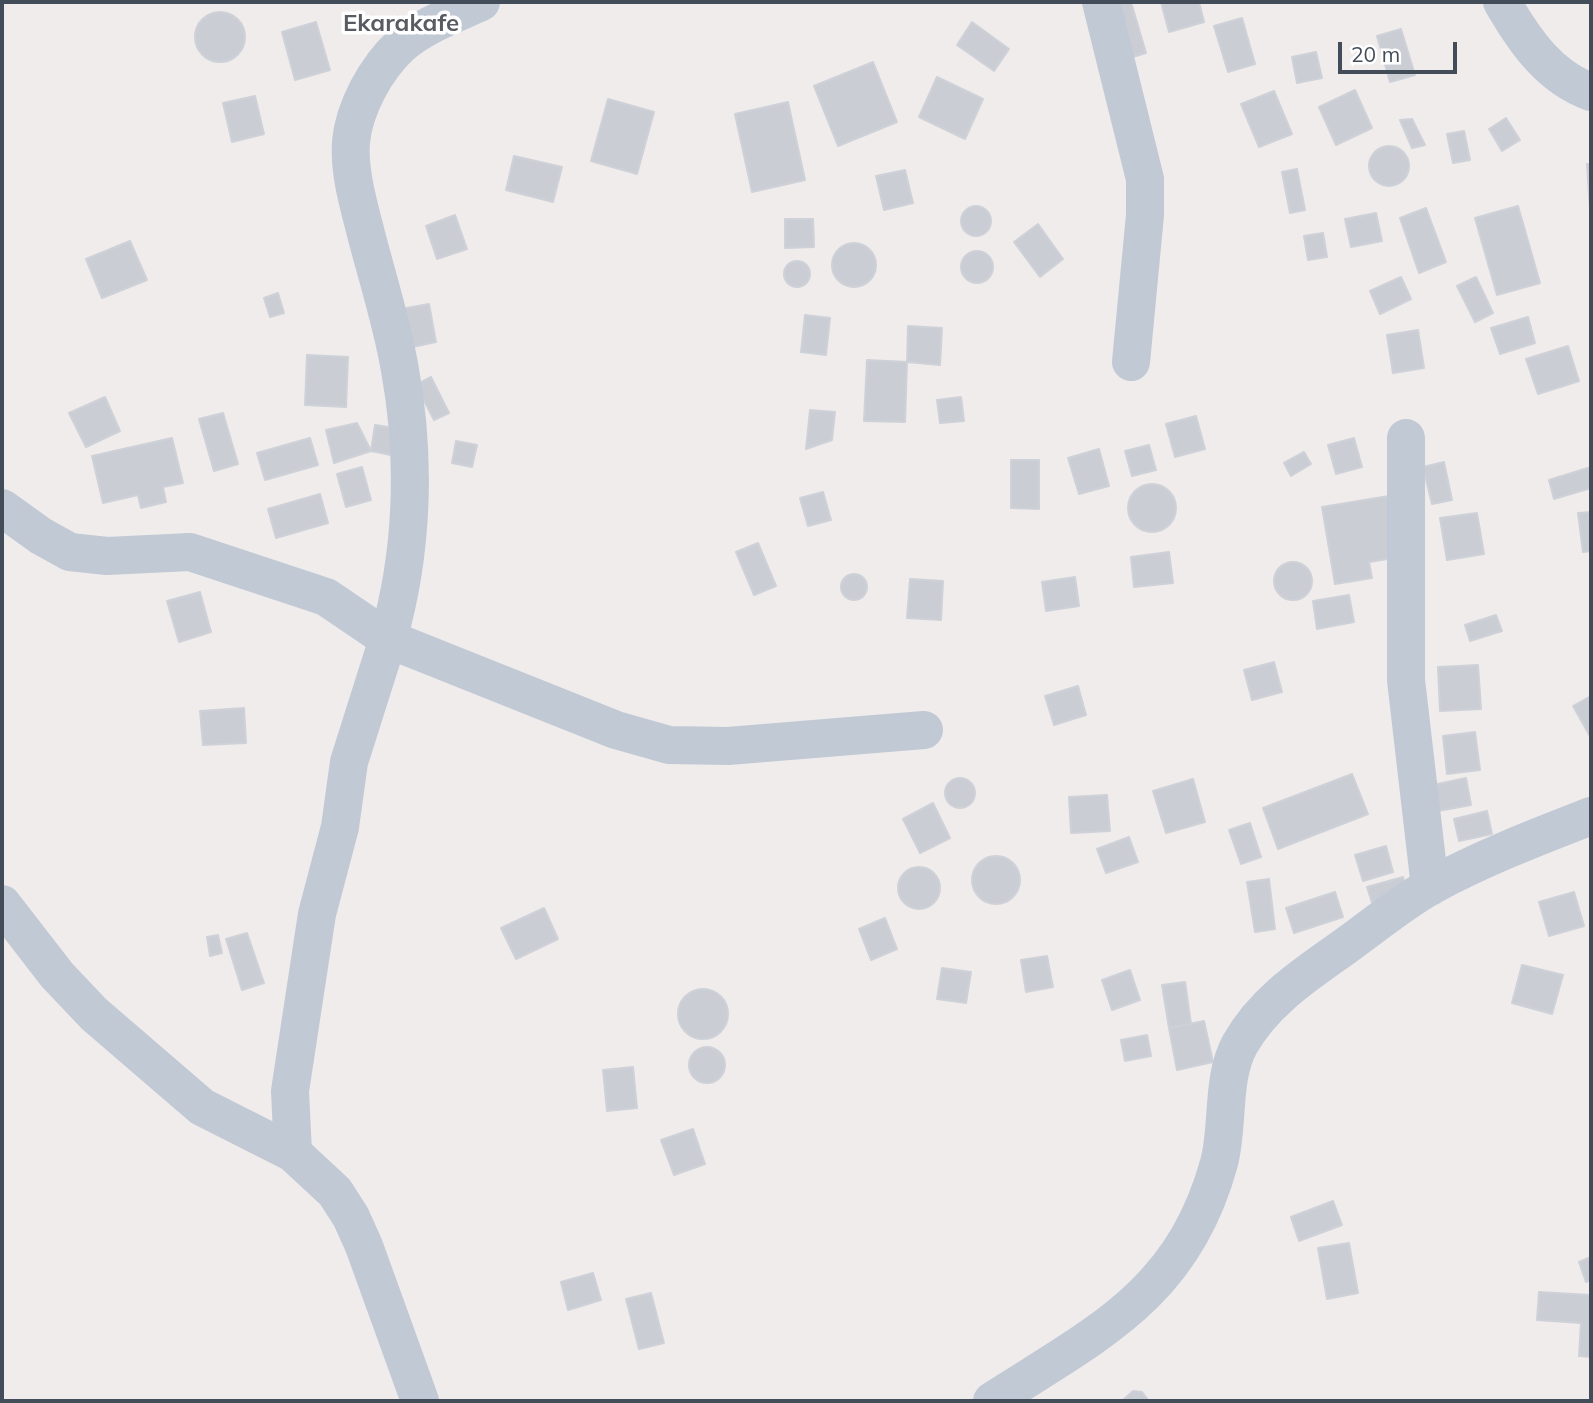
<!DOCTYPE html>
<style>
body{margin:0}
#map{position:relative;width:1593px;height:1403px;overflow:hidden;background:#efeceb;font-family:Mulish,sans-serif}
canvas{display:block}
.frame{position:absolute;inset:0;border:4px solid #434d5a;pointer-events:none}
.scale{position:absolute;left:1338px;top:42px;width:119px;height:32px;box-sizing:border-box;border:4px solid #434d5a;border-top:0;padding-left:9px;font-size:21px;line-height:24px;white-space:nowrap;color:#434d5a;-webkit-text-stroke:5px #fff;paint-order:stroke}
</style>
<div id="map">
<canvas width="1593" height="1403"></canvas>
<div class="frame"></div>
<div class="scale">20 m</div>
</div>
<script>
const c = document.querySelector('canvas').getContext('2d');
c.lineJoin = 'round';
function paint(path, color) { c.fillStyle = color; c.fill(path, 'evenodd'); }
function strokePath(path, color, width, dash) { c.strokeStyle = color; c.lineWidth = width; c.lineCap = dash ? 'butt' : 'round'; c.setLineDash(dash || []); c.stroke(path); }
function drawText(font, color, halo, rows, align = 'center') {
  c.font = font + ' Mulish,sans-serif'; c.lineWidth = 7; c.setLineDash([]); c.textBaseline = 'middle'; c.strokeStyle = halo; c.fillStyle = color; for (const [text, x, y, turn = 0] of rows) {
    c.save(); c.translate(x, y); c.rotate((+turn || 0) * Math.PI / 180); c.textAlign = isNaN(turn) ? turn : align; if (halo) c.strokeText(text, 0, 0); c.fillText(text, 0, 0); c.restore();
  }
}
const building = new Path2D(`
 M1118,2H1131L1146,53L1126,59Z
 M1161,2H1199L1204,22L1169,32Z
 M195 37a25 25 0 1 1 50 0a25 25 0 1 1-50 0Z
 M1242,18L1255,64L1228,72L1214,26Z
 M316,22L330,70L295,80L282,32Z
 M972,22L1009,49L994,71L957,45Z
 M1401,29L1415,75L1390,82L1377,36Z
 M1316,52L1322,78L1297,83L1292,57Z
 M873,62L897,122L838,146L814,86Z
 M937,77L983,99L965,139L919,117Z
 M1355,90L1372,128L1336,145L1319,107Z
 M1274,91L1292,134L1259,147L1241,104Z
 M255,96L264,134L232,142L223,103Z
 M608,99L654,112L637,174L591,161Z
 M788,102L805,180L752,192L735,114Z
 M1506,118L1520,140L1502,151L1489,129Z
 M1412,119L1425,145L1412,148L1400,120Z
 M1464,131L1470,160L1453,163L1447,134Z
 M1369 166a20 20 0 1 1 40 0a20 20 0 1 1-40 0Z
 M514,156L562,167L553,202L506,190Z
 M1587,164H1591V223Z
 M1297,169L1305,210L1290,213L1282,172Z
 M905,170L913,203L884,210L876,176Z
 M1518,206L1540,283L1497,295L1475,218Z
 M961 221a15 15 0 1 1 30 0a15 15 0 1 1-30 0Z
 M1426,208L1446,262L1419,273L1400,218Z
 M1376,213L1382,241L1351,247L1345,219Z
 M455,215L467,249L437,259L426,226Z
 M785,219H813L814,247L785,248Z
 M1038,224L1063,259L1040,277L1014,242Z
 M1323,233L1327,257L1308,260L1304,236Z
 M130,241L147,280L102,298L86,259Z
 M832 265a22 22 0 1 1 44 0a22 22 0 1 1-44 0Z
 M961 267a16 16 0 1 1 32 0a16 16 0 1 1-32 0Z
 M784 274a13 13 0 1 1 26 0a13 13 0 1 1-26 0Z
 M1401,277L1411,299L1380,314L1370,291Z
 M1476,277L1493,313L1475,322L1457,286Z
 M278,293L284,313L270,317L264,298Z
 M429,304L436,342L408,348L401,309Z
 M805,315L830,318L826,355L801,352Z
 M1528,317L1535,343L1500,354L1491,328Z
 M908,326L942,328L940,365L907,362Z
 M1418,330L1424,368L1393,373L1387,335Z
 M1568,346L1579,381L1538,394L1526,359Z
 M307,355L348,357L346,407L305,405Z
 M867,360L907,362L905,422L864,421Z
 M431,377L449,413L434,420L416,385Z
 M105,397L120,431L86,447L69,413Z
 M961,397L964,421L940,423L937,400Z
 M810,410L835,412L832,440L806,449Z
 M223,413L238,464L214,471L199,419Z
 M1196,416L1205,449L1175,457L1166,424Z
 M357,423L371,451L334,463L326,430Z
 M375,425L401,429L396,456L371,451Z
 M172,438L183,483L163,487L166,502L141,508L138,495L103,503L92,456Z
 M310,438L318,465L265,480L257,453Z
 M1354,438L1362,467L1336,474L1328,445Z
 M456,441L477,445L472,467L452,463Z
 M1149,445L1156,470L1132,476L1125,451Z
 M1099,449L1109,486L1079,494L1068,458Z
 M1304,452L1311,464L1291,476L1284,463Z
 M1011,460H1039V509L1011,508Z
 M1444,462L1452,500L1432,504L1423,467Z
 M362,467L371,500L346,507L337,474Z
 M1591,467V488L1554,499L1549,480Z
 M1128 508a24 24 0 1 1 48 0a24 24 0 1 1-48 0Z
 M823,492L831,520L808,526L800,498Z
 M320,494L328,523L276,538L268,509Z
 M1389,496L1399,557L1369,562L1372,578L1335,584L1322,507Z
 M1591,512V551L1583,552L1578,513Z
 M1477,513L1484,554L1447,560L1440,518Z
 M758,543L776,586L754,595L736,552Z
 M1169,552L1173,583L1134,587L1131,557Z
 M1274 581a19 19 0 1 1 38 0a19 19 0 1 1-38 0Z
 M841 587a13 13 0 1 1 26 0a13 13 0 1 1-26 0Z
 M1075,577L1079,606L1046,611L1042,582Z
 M910,579L943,581L941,620L907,618Z
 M200,592L211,632L179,642L167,601Z
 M1349,595L1354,622L1317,629L1313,601Z
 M1496,615L1502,631L1470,641L1465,625Z
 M1274,662L1282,692L1252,700L1244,670Z
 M1478,665L1481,709L1440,711L1438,667Z
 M1078,686L1086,715L1054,725L1045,696Z
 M1591,696V738L1573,706Z
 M244,708L246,743L203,745L200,711Z
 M1475,732L1480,770L1447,774L1443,736Z
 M1352,774L1368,814L1278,849L1263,808Z
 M945 793a15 15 0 1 1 30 0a15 15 0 1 1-30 0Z
 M1466,778L1471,805L1438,811L1433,785Z
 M1193,779L1205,822L1166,833L1153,791Z
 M1107,795L1110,831L1071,833L1069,797Z
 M933,803L950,838L920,853L903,819Z
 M1487,811L1492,834L1459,841L1454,819Z
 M1250,823L1261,857L1241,864L1229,830Z
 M1129,837L1138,862L1106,873L1097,849Z
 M1386,846L1393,872L1363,881L1355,855Z
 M972 880a24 24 0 1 1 48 0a24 24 0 1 1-48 0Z
 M898 888a21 21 0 1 1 42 0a21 21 0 1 1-42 0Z
 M1403,877L1409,899L1374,909L1367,887Z
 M1269,879L1275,929L1255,932L1247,882Z
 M1335,892L1343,917L1294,933L1286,908Z
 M1574,892L1584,926L1549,936L1539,902Z
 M544,908L558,939L516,959L501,928Z
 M885,918L897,949L871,960L859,929Z
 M247,933L264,983L242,990L226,939Z
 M218,935L222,953L210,956L207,937Z
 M1047,956L1053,987L1026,992L1021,960Z
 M1522,965L1563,975L1552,1014L1512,1003Z
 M942,968L971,972L966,1003L937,999Z
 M1130,970L1140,1000L1112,1010L1102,980Z
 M1185,982L1191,1024L1169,1028L1162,985Z
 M678 1014a25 25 0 1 1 50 0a25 25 0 1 1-50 0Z
 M1204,1021L1213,1062L1177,1070L1169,1028Z
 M1147,1035L1151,1056L1125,1061L1121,1040Z
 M689 1065a18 18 0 1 1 36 0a18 18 0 1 1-36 0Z
 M633,1067L637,1108L607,1111L603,1070Z
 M693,1129L705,1164L674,1175L661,1140Z
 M1333,1201L1342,1225L1299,1241L1291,1217Z
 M1349,1243L1358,1293L1327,1299L1318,1248Z
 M1591,1257V1280L1586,1282L1579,1262Z
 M593,1273L601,1300L568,1310L561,1282Z
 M1539,1292L1591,1295V1357L1579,1356L1581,1323L1537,1320Z
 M651,1293L664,1343L639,1349L626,1299Z
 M1133,1391L1142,1392L1149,1401H1122Z`);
paint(building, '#cacdd4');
strokePath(building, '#cfd1d8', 2);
strokePath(new Path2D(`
 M481,2C455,14 422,26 401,45C376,68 354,108 351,142C349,170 357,199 364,226C376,274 392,322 400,370C416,458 413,553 388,639L616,730L669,745L728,746L924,730
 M1101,2L1145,179V215L1131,362
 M1502,2C1524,40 1549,77 1591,92
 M1406,438V680L1430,887
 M2,508L41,536L70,552L107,556L190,552L326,597L388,639L349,762L340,827L317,914L290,1091L293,1153
 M2,904L57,975L94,1014L202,1107L293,1153L335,1192L351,1217L364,1246L420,1401
 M992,1401C1098,1333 1183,1294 1219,1163C1229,1126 1221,1078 1240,1044C1264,1002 1302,977 1340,950C1370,929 1399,904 1431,886C1482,858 1537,837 1591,816`), '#c1c9d5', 38);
drawText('bold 24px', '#585b61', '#fff', [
 ["Ekarakafe",401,24]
]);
</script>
